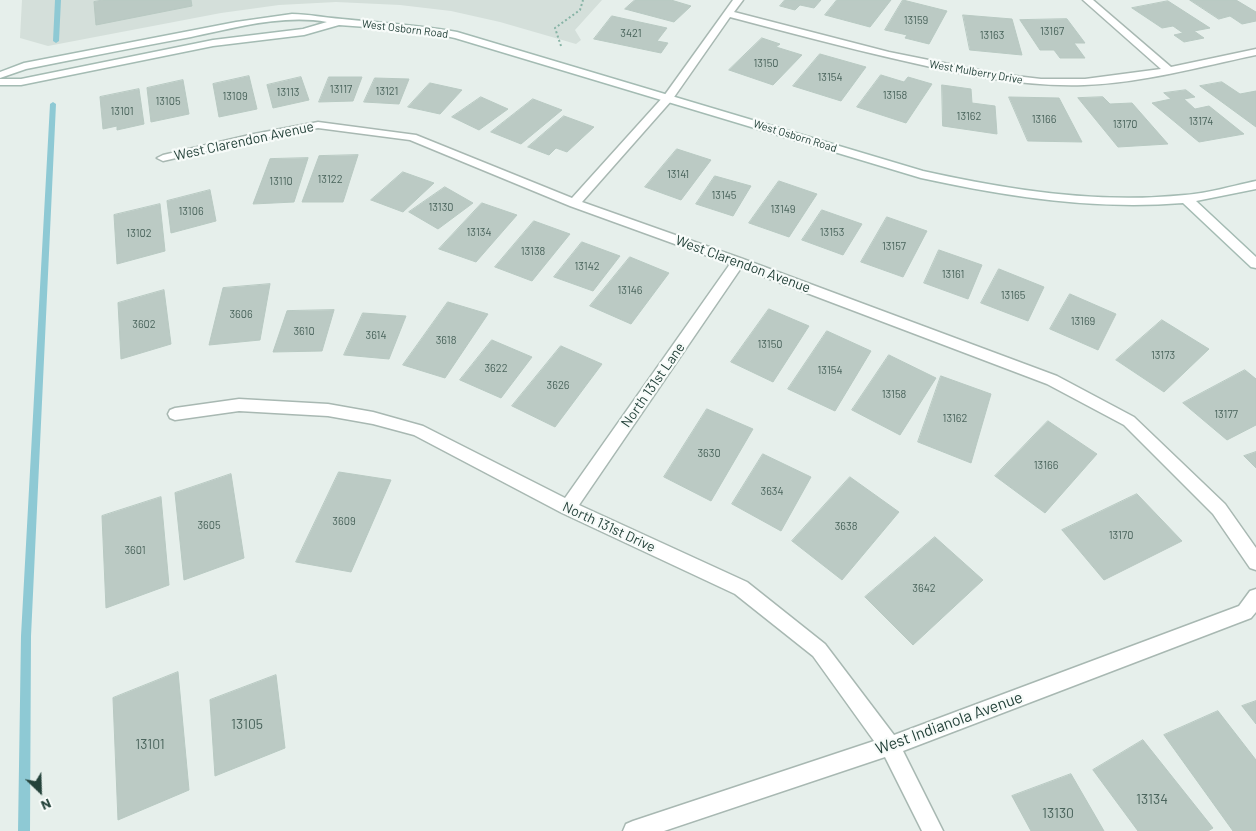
<!DOCTYPE html>
<style>
body{margin:0}
#map{position:relative;width:1256px;height:831px;overflow:hidden;background:#e6efeb;font-family:Barlow,sans-serif}
canvas{display:block}
.north{position:absolute;left:15px;top:766px;width:50px;height:50px;-webkit-text-stroke:4px #f7fbf9;paint-order:stroke;rotate:156deg;font-size:14px;font-weight:700;line-height:20px;text-align:center;color:#24423a}
.north::after{content:'';display:block;margin:auto;width:18px;height:22px;background:#24423a;clip-path:polygon(50% 0,100% 100%,50% 72%,0 100%)}
</style>
<div id="map">
<canvas width="1256" height="831"></canvas>
<div class="north">N</div>
</div>
<script>
const c = document.querySelector('canvas').getContext('2d');
c.lineJoin = 'round';
function paint(path, color) { c.fillStyle = color; c.fill(path, 'evenodd'); }
function strokePath(path, color, width, dash) { c.strokeStyle = color; c.lineWidth = width; c.lineCap = dash ? 'butt' : 'round'; c.setLineDash(dash || []); c.stroke(path); }
function drawText(font, color, halo, rows, align = 'center') {
  c.font = font + ' Barlow,sans-serif'; c.lineWidth = 4.5; c.setLineDash([]); c.textBaseline = 'middle'; c.strokeStyle = halo; c.fillStyle = color; for (const [text, x, y, turn = 0] of rows) {
    c.save(); c.translate(x, y); c.rotate((+turn || 0) * Math.PI / 180); c.textAlign = isNaN(turn) ? turn : align; if (halo) c.strokeText(text, 0, 0); c.fillText(text, 0, 0); c.restore();
  }
}
paint(new Path2D(`
 M22,0H602L575,30L581,40L576,44L500,22L451,11L400,5L336,2L279,5L221,13L48,46L20,38Z`), '#d4dfda');
paint(new Path2D(`
 M55,0H61L59,41L56,43L53,41Z
 M53,102L56,104L31,636L30,831H18L21,636L50,104Z`), '#8ec9d4');
const building = new Path2D(`
 M103,0H191L192,6L96,25L94,2Z
 M635,0H671L691,6L674,22L625,9Z
 M785,0H821L814,8L800,5L795,10L780,6Z
 M837,0H891L870,27L825,15Z
 M903,0L947,11L929,44L905,38L907,35L885,30Z
 M1190,0H1236L1256,12V21L1242,24L1230,16L1219,19Z
 M1168,1L1210,28L1194,31L1204,38L1184,42L1174,35L1183,33L1173,26L1162,28L1132,8Z
 M963,15L1012,19L1022,55L970,50Z
 M612,16L667,28L657,41L668,43L661,53L594,39Z
 M1067,19L1085,43H1074L1085,58H1060L1054,50H1040L1020,20Z
 M762,38L780,44L776,47L802,55L773,85L729,70Z
 M820,54L866,67L841,101L793,86Z
 M881,75L904,82L908,77L932,84L906,123L857,107Z
 M249,76L257,109L219,117L213,84Z
 M301,77L309,100L273,108L267,85Z
 M329,77H362L353,101L319,102Z
 M375,78L409,79L399,104L364,102Z
 M183,80L189,114L151,122L147,88Z
 M1222,82L1240,94L1256,91V127L1200,86Z
 M430,83L462,90L440,114L408,107Z
 M942,85L971,89L972,103L995,106L997,134L943,126Z
 M139,89L144,124L117,130V126L103,129L100,97Z
 M1186,90L1195,97L1184,99L1195,109L1209,106L1244,134L1199,142L1152,103L1171,99L1164,93Z
 M481,97L508,109L479,130L452,117Z
 M1009,97L1059,98L1082,142L1028,141Z
 M1103,97L1110,104L1132,103L1168,144L1118,147L1078,98Z
 M533,99L562,110L521,144L491,132Z
 M564,116L594,127L567,152L556,148L549,155L528,147Z
 M677,149L711,160L681,200L645,187Z
 M358,155L343,202H302L319,156Z
 M308,158L294,202L253,204L270,159Z
 M403,172L434,183L403,212L371,200Z
 M715,176L751,186L733,216L696,204Z
 M779,181L817,194L789,237L749,223Z
 M445,187L473,203L438,229L409,212Z
 M210,190L216,221L171,233L167,201Z
 M482,203L517,215L476,262L439,249Z
 M160,204L165,251L117,264L114,215Z
 M822,210L862,224L843,255L802,240Z
 M887,217L927,231L903,277L861,262Z
 M534,221L570,234L532,281L495,267Z
 M582,242L620,256L593,291L554,277Z
 M939,250L982,265L968,299L924,283Z
 M630,257L669,273L631,324L590,306Z
 M999,269L1044,287L1028,321L981,303Z
 M270,284L260,340L209,345L223,288Z
 M164,290L171,344L121,359L118,303Z
 M1070,294L1116,314L1098,350L1050,329Z
 M448,302L488,314L445,378L403,365Z
 M769,309L809,326L773,382L731,362Z
 M334,310L322,351L273,352L287,311Z
 M363,313L406,316L389,359L344,355Z
 M1162,320L1209,349L1164,392L1116,360Z
 M827,331L871,351L835,411L788,389Z
 M492,340L532,357L501,398L460,380Z
 M561,346L602,364L555,427L512,406Z
 M889,355L936,378L900,435L852,410Z
 M1245,370L1256,379V425L1227,440L1183,403Z
 M941,376L991,394L971,463L918,442Z
 M707,409L753,429L711,501L664,477Z
 M1048,421L1097,454L1045,513L995,476Z
 M1256,452V468L1244,456Z
 M763,454L811,477L781,531L732,504Z
 M339,472L391,480L351,572L296,562Z
 M231,474L244,558L184,580L175,493Z
 M850,477L899,512L842,580L792,541Z
 M1137,494L1182,541L1104,580L1062,530Z
 M161,497L169,585L106,608L102,516Z
 M935,537L983,580L913,645L865,597Z
 M178,672L189,790L118,820L113,698Z
 M276,675L285,748L215,776L210,700Z
 M1256,701V724L1242,706Z
 M1218,711L1256,760V831H1233L1164,735Z
 M1143,740L1213,828L1208,831H1138L1093,770Z
 M1071,774L1104,831H1031L1012,796Z`);
paint(building, '#bbcac4');
strokePath(building, '#b8c9c2', 1);
const street = new Path2D(`
 M733,0H743L734,12L889,52L998,74L1041,79H1085L1161,69L1083,0H1093L1171,67L1256,49V55C1199,67 1142,83 1084,85C1021,87 960,74 900,60C843,47 787,32 730,17L672,100L582,202L743,259L1057,376L1134,417L1225,504L1256,548V570L1250,568L1213,514L1124,425L1047,384L741,268L579,505L747,582L825,644L894,735L1239,606L1250,591L1256,589V612L1251,618L903,751L943,831H922L885,757L664,831H623L626,824L633,821L874,741L813,656L735,594L562,513L414,435L373,424L328,416L239,411L175,420L170,418L168,414L170,410L175,408L239,399L328,404L373,412L423,426L565,498L730,264L570,206L410,140L318,128L254,140L163,161L157,158L163,155L254,134L318,122L416,135L572,198L664,96Z`);
const secondary = new Path2D(`
 M292,14C309,14 325,18 342,19C381,23 419,25 457,32L923,171C1009,190 1096,204 1185,195C1209,193 1232,186 1256,181V189L1196,201L1256,257V268L1251,267L1183,203C1094,210 1008,197 921,178L455,38L422,31L339,25L304,35L213,46L21,85H0V79H21L213,40L303,29L327,22C283,14 235,28 191,37C136,47 81,58 26,69L0,78V72L24,63L236,22Z`);
strokePath(street, '#a8b8b2', 3);
strokePath(secondary, '#a4bbb3', 3);
strokePath(new Path2D(`
 M561,46L555,28L580,10L583,0`), '#86b3a5', 2, [2, 2.5]);
paint(street, '#fff');
paint(secondary, '#fff');
drawText('11px', '#4a645c', null, [
 ["13159",916,20],
 ["13167",1052,31],
 ["3421",631,33],
 ["13163",992,35],
 ["13150",766,63],
 ["13154",830,77],
 ["13117",341,89],
 ["13121",387,91],
 ["13113",288,92],
 ["13158",895,95],
 ["13109",235,96],
 ["13105",168,101],
 ["13101",122,111],
 ["13162",969,116],
 ["13166",1044,119],
 ["13174",1201,121],
 ["13170",1125,124],
 ["13141",678,174],
 ["13122",330,179],
 ["13110",281,181],
 ["13145",724,195],
 ["13130",441,207],
 ["13149",783,209],
 ["13106",191,211],
 ["13134",479,232],
 ["13153",832,232],
 ["13102",139,233],
 ["13157",894,246],
 ["13138",533,251],
 ["13142",587,266],
 ["13161",953,274],
 ["13146",630,290],
 ["13165",1013,295],
 ["3606",241,314],
 ["13169",1083,321],
 ["3602",144,324],
 ["3610",304,331],
 ["3614",376,335],
 ["3618",446,340],
 ["13150",770,344],
 ["13173",1163,355],
 ["3622",496,368],
 ["13154",830,370],
 ["3626",558,385],
 ["13158",894,394],
 ["13177",1226,414],
 ["13162",955,418],
 ["3630",709,453],
 ["13166",1046,465],
 ["3634",772,491],
 ["3609",344,521],
 ["3605",209,525],
 ["3638",846,526],
 ["13170",1121,535],
 ["3601",135,550],
 ["3642",924,588]
]);
drawText('11px', '#24423a', '#f7fbf9', [
 ["West Osborn Road",405,29,7],
 ["West Mulberry Drive",976,72,10],
 ["West Osborn Road",795,136,17]
]);
drawText('14px', '#24423a', '#f7fbf9', [
 ["West Clarendon Avenue",244,141,-12],
 ["West Clarendon Avenue",743,264,20],
 ["North 131st Lane",653,385,-55],
 ["North 131st Drive",609,527,25]
]);
drawText('14px', '#4a645c', null, [
 ["13105",247,724],
 ["13101",150,744],
 ["13134",1152,799],
 ["13130",1058,813]
]);
drawText('16px', '#24423a', '#f7fbf9', [
 ["West Indianola Avenue",949,723,-20]
]);
</script>
